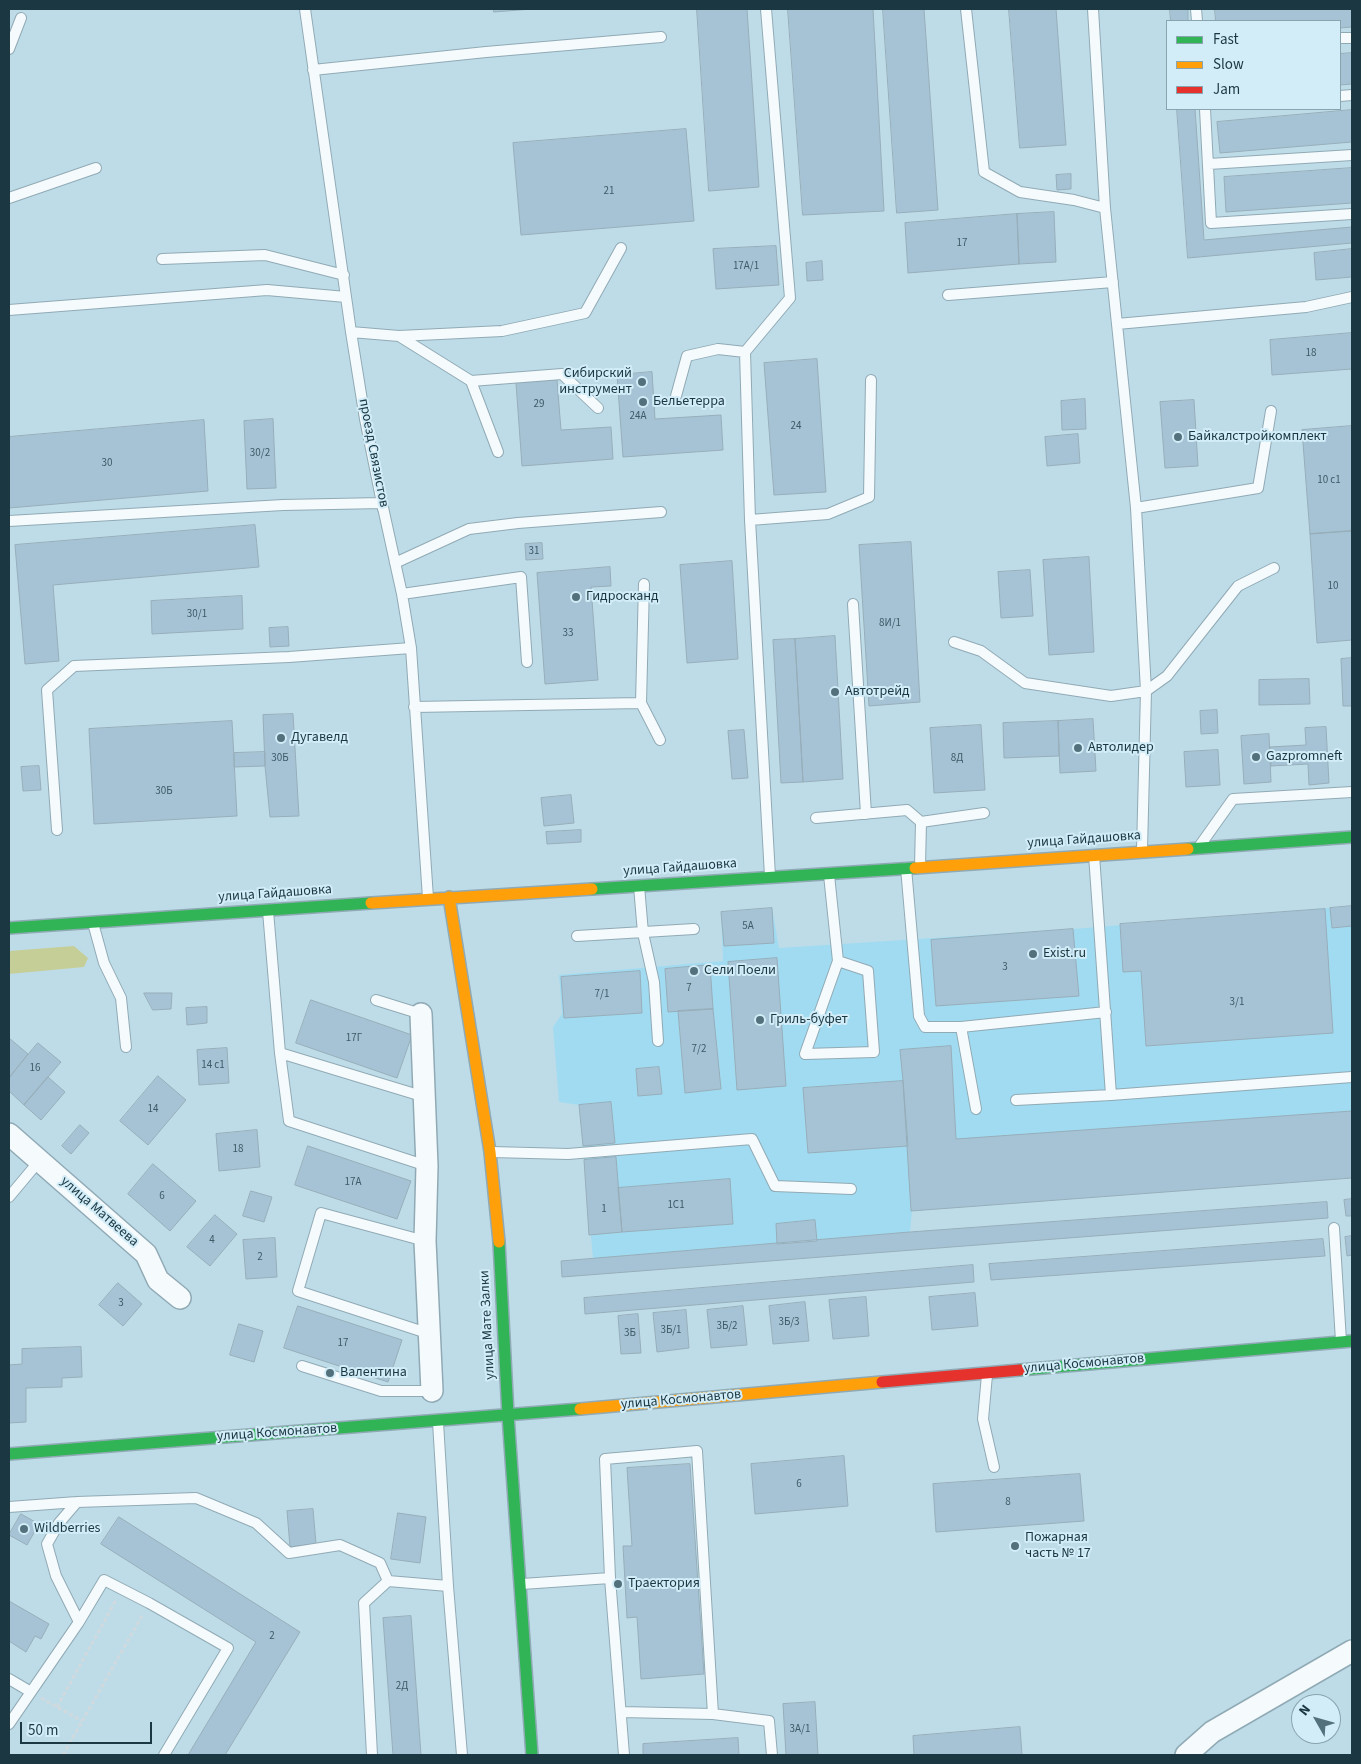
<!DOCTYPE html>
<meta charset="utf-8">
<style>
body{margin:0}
#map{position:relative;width:1361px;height:1764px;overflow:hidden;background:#bedce8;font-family:"Source Sans 3",sans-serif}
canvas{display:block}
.frame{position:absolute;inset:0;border:10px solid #1a3742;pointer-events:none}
.legend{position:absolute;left:1166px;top:20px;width:175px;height:90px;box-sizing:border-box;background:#d2edf8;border:1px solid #88a4af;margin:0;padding:6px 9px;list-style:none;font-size:15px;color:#1a3742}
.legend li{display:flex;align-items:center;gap:10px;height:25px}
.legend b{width:25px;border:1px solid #88a4af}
.north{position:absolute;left:1291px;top:1694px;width:50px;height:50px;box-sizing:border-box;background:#d2edf8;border:1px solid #88a4af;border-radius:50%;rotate:308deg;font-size:14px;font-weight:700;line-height:20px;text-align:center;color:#1a3742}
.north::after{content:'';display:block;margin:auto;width:18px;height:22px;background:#53717c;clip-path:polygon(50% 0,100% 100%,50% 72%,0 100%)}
.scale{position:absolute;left:20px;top:1722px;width:132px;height:22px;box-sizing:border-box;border:2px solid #1a3742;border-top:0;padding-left:6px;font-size:15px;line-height:18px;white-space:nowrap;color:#1a3742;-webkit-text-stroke:4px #d2edf8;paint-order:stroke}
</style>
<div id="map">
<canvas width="1361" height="1764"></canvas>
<div class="frame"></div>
<ul class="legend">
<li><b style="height:6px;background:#30b455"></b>Fast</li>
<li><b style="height:6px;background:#ff9f0a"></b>Slow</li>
<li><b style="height:6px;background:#e5322d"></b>Jam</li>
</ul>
<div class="north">N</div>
<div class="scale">50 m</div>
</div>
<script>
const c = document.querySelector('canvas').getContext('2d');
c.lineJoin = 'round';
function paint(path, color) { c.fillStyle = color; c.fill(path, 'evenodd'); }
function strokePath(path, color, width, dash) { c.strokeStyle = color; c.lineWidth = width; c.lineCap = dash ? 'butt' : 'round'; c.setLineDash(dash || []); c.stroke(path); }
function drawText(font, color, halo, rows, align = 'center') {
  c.font = font + ' "Source Sans 3",sans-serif'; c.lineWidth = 4; c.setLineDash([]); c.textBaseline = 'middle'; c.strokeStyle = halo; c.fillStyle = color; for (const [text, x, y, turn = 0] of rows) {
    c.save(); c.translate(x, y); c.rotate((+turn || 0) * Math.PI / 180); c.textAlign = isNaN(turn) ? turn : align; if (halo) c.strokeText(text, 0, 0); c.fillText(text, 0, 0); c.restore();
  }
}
paint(new Path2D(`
 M1352,906V1178L912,1211L910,1232L593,1259L579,1105L559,1102L553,1027L562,1014L559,975L723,961L721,912L772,908L779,948L1073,929Z`), '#a1dbf1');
paint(new Path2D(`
 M74,946L88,958L84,967L9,974V951Z`), '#c6ce97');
const building = new Path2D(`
 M494,9H532L494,12Z
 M697,9H747L759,187L709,191Z
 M788,9H873L884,211L803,215Z
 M883,9H924L938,210L897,213Z
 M1009,9H1056L1066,145L1020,148Z
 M1170,9H1188V21H1171Z
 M1215,9H1352V27L1340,28V21H1216Z
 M1352,53V84L1340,85V54Z
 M1177,109H1195L1204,240L1352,227V243L1188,258Z
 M1352,110V142L1220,153L1217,122Z
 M686,129L694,221L521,235L513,143Z
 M1352,168V203L1226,212L1224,177Z
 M1071,174V189L1057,190L1056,175Z
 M1054,212L1056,262L1019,264L1017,214Z
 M1017,214L1019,264L908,273L905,223Z
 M776,246L779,285L716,289L713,249Z
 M1352,249V277L1316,280L1314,253Z
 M822,261L823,280L807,281L806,263Z
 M1352,333V369L1272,375L1270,340Z
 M817,359L826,492L774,495L764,363Z
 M652,372L655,419L721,415L723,450L623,457L617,375Z
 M557,380L561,430L611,427L613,459L522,466L516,383Z
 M1085,399L1086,429L1062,430L1061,401Z
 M1194,400L1198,466L1165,468L1160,402Z
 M273,419L276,488L247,489L244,421Z
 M204,420L208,491L9,508V437Z
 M1352,426V531L1310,534L1302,430Z
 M1078,434L1080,463L1047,466L1045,437Z
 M255,525L259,567L53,585L59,661L25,664L15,545Z
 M1352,531V640L1317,643L1310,534Z
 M911,542L920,702L869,706L859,545Z
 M542,543L543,559L526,560L525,544Z
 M1089,557L1094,652L1049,655L1043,560Z
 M732,561L738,659L687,663L680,565Z
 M610,567L611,586L591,587L598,680L545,684L537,573Z
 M1030,570L1033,616L1001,618L998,572Z
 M242,596L243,629L152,634L151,601Z
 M288,627L289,646L270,647L269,628Z
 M835,636L843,779L803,782L795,639Z
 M795,639L803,782L781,783L773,640Z
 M1352,658V706H1343L1341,659Z
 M1309,679L1310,704L1259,705V680Z
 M1217,710L1218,733L1201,734L1200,711Z
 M293,714L299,816L270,817L265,766L263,715Z
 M1093,719L1096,771L1060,773L1058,721Z
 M232,721L237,816L94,824L89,729Z
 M1058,721L1059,756L1004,758L1003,723Z
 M981,725L985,790L934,793L930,728Z
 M1326,727L1329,783L1309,785L1308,764L1271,766L1270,747L1306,745L1305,728Z
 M744,730L748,778L732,779L728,731Z
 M1269,734L1271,782L1244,784L1241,736Z
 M1218,750L1220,785L1186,787L1184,752Z
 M265,752V766L234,767V753Z
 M39,766L41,790L23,791L21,767Z
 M571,795L574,823L544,826L541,798Z
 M581,830V842L547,844L546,832Z
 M1352,906V926L1332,928L1330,908Z
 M772,908L774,943L724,946L721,912Z
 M1325,909L1333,1033L1146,1046L1141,971L1123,972L1120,924Z
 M1073,929L1079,996L936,1006L931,940Z
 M777,958L786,1086L737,1090L728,962Z
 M710,965L713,1009L668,1012L665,969Z
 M640,971L642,1013L564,1018L561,977Z
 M144,993H172L171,1009L153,1010Z
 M311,1000L412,1035L397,1078L296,1043Z
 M207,1007V1023L187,1025L186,1008Z
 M713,1009L721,1089L685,1093L678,1011Z
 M9,1038L28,1054L9,1078Z
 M38,1043L61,1062L24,1105L9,1091V1078Z
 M951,1046L956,1139L1352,1111V1178L911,1211L903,1081L900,1050Z
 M227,1048L229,1083L199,1085L197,1050Z
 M659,1067L662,1094L638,1096L636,1069Z
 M158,1076L186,1100L148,1145L120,1121Z
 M48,1077L65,1092L41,1120L24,1105Z
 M903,1081L908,1146L808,1153L803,1088Z
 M611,1102L615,1143L583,1146L579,1105Z
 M80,1125L89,1133L71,1154L62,1146Z
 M257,1130L260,1167L219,1171L216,1134Z
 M308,1146L411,1181L397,1219L295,1185Z
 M616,1157L622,1232L589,1235L584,1160Z
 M153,1164L196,1201L170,1231L128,1194Z
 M730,1179L733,1224L622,1232L618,1188Z
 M251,1191L272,1197L264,1222L243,1216Z
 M1352,1199V1216H1346L1344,1200Z
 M1327,1202L1328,1218L562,1277L561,1261L910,1232Z
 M215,1215L237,1234L210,1266L187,1247Z
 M815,1220L817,1241L777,1244L776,1224Z
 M1352,1236V1255L1347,1256L1345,1237Z
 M275,1238L277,1277L246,1279L243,1240Z
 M1323,1239L1325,1256L991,1280L989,1264Z
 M973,1265L974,1282L585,1314L584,1298Z
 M118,1283L142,1304L123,1326L99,1305Z
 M975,1293L978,1326L932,1330L929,1297Z
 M866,1297L869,1336L833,1339L829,1300Z
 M805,1302L809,1341L773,1344L769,1306Z
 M298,1306L402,1340L388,1382L284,1348Z
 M743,1306L747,1345L711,1348L707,1310Z
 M686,1310L689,1348L657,1352L653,1313Z
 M638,1314L641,1353L621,1354L618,1316Z
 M239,1324L263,1331L254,1362L230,1355Z
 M81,1347L82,1377L62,1378V1387L26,1388V1422L9,1423V1365L22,1364V1349Z
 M844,1456L848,1506L755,1514L751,1464Z
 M690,1464L704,1674L641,1679L637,1617L627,1618L623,1546H632L627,1468Z
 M1080,1474L1084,1521L936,1532L933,1484Z
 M313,1509L316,1544L290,1547L287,1511Z
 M398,1513L426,1517L420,1563L391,1559Z
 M21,1514L39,1524L27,1545L9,1535Z
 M119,1517L300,1632L225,1755H188L256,1642L101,1544Z
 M9,1601L49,1624L41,1639L35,1636L26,1652L9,1641Z
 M411,1616L421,1755H393L383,1618Z
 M815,1702L818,1755H786L783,1704Z
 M1020,1727L1022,1755H914L913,1736Z
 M738,1738L739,1755H643V1744Z`);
paint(building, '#a6c3d5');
strokePath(building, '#97aeba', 1);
const lane = new Path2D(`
 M305,9L351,332L365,419L382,503L402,594L411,648L428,898
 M766,9L790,298L745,352L750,520L770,876
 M966,9L984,172L1020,192L1074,200L1105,208
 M1093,9L1105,208L1136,508L1146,691L1142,850
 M1196,9L1197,21
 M1340,38H1352
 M9,49L21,18
 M313,70L486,52L661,37
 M1340,96L1352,95
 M1205,109L1211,223L1352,214
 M1209,164L1352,155
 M9,198L96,168
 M162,259L265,255L344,275
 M948,295L1113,282
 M9,310L267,290L346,297
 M1117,324L1306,307L1352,297
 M351,332L399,336L502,331L585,313L621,248
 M399,336L471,381L498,452
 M471,381L562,374L598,408
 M676,396L687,356L718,349L745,352
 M1136,508L1258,488L1271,411
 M750,520L828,514L869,497L871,380
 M9,521L283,505L382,503L383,509
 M394,557L395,563L469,529L518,523L661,512
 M402,594L521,577L527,662
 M853,604L866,814
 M954,642L981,651L1025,683L1111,696L1146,691L1167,676L1238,586L1274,568
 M641,703L644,584
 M414,707L641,703L660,740
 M816,818L907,810L921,822
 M57,830L47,690L74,666L289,657L411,648
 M1201,844L1233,799L1352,792
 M1094,855L1111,1095L1352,1077
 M920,866L921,822L984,813
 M906,868L919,1016L925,1027H961L1106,1012
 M829,875L838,961L805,1054L874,1052L868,971L838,961
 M639,886L643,933L654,982L658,1041
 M268,911L280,1053L289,1121L427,1166
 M93,923L104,963L121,998L126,1047
 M577,936L694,929
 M376,1000L421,1014
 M961,1027L976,1109
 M280,1053L425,1097
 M1016,1100L1111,1095
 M492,1152L568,1154L752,1139L775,1186L851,1189
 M9,1197L40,1160
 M1334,1228L1341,1341
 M425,1241L321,1213L298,1291L430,1334
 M302,1366L381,1391H432
 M987,1375L983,1419L994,1467
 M438,1422L448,1586L462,1755
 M9,1507L77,1502L196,1498L256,1523L289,1553L340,1545L380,1563L388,1581
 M610,1578L605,1459L697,1451L713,1714
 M522,1584L610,1578L624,1755
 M79,1622L104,1580L149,1603L228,1648L164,1755
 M9,1679L31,1692
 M621,1712L713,1714L769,1721L772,1755
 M9,1724L79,1622L56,1576L47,1544L59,1523L77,1502
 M372,1755L364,1603L388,1581L448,1586`);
const street = new Path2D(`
 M421,1014L427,1166L425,1241L432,1391
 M9,1134L146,1254L158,1280L180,1298
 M1186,1755L1212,1732L1352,1651`);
const fast = new Path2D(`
 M1188,849L1352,837
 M592,889L915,868
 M9,928L371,903
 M499,1242L508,1415L532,1755
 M1020,1370L1352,1341
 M9,1454L580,1409`);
const slow = new Path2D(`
 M915,868L1188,849
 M449,897L490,1152L499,1242
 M371,903L592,889
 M580,1409L882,1382`);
const jam = new Path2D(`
 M882,1382L1020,1370`);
strokePath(lane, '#90aab5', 12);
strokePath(street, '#90aab5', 24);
strokePath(fast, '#90aab5', 14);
strokePath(slow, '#90aab5', 14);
strokePath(jam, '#90aab5', 14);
strokePath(new Path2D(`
 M41,1698L82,1721
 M57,1707L116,1600
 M63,1755L143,1614`), '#cfd9de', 3, [4, 2.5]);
strokePath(lane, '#f5fafc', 10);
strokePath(street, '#f5fafc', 21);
strokePath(fast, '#30b455', 11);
strokePath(slow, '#ff9f0a', 11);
strokePath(jam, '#e5322d', 11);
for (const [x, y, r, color] of [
 [642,382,5,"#53717c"],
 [643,402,5,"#53717c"],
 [1178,437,5,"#53717c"],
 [576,597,5,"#53717c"],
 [835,692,5,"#53717c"],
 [281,738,5,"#53717c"],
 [1078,748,5,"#53717c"],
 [1256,757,5,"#53717c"],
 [1033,954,5,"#53717c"],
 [694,971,5,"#53717c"],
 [760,1020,5,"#53717c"],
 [330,1373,5,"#53717c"],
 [24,1529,5,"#53717c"],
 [1015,1546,5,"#53717c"],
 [618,1584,5,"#53717c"]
]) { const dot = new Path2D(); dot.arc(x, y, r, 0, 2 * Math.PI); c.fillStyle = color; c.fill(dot); strokePath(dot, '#d2edf8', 2); }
drawText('11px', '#3d5a67', null, [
 ["21",609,192],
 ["17",962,244],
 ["17А/1",746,267],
 ["18",1311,354],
 ["29",539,405],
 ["24А",638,417],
 ["24",796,427],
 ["30/2",260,454],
 ["30",107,464],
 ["10 с1",1329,481],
 ["31",534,552],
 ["10",1333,587],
 ["30/1",197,615],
 ["8И/1",890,624],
 ["33",568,634],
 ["30Б",280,759],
 ["8Д",957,759],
 ["30Б",164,792],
 ["5А",748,927],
 ["3",1005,968],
 ["7",689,989],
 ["7/1",602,995],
 ["3/1",1237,1003],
 ["17Г",354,1039],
 ["7/2",699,1050],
 ["14 с1",213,1066],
 ["16",35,1069],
 ["14",153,1110],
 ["18",238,1150],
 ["17А",353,1183],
 ["6",162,1197],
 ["1С1",676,1206],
 ["1",604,1210],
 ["4",212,1241],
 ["2",260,1258],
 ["3",121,1304],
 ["3Б/3",789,1323],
 ["3Б/2",727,1327],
 ["3Б/1",671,1331],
 ["3Б",630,1334],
 ["17",343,1344],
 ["6",799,1485],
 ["8",1008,1503],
 ["2",272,1637],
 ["2Д",402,1687],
 ["3А/1",800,1730]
]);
drawText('14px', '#1a3742', '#d2edf8', [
 ["Сибирский",632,374,"right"],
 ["инструмент",632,390,"right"],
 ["Бельетерра",653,402],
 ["Байкалстройкомплект",1188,437],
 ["Гидросканд",586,597],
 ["Автотрейд",845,692],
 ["Дугавелд",291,738],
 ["Автолидер",1088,748],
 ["Gazpromneft",1266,757],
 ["Exist.ru",1043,954],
 ["Сели Поели",704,971],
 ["Гриль-буфет",770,1020],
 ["Валентина",340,1373],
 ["Wildberries",34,1529],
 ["Пожарная",1025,1538],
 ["часть № 17",1025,1554],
 ["Траектория",628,1584]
], 'left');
drawText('14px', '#1a3742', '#d2edf8', [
 ["проезд Связистов",373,453,79],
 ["улица Гайдашовка",1084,840,-4],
 ["улица Гайдашовка",680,868,-4],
 ["улица Гайдашовка",275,894,-4],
 ["улица Матвеева",99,1212,41],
 ["улица Мате Залки",488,1325,-93],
 ["улица Космонавтов",1084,1364,-5],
 ["улица Космонавтов",681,1400,-5],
 ["улица Космонавтов",277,1433,-4]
]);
</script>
